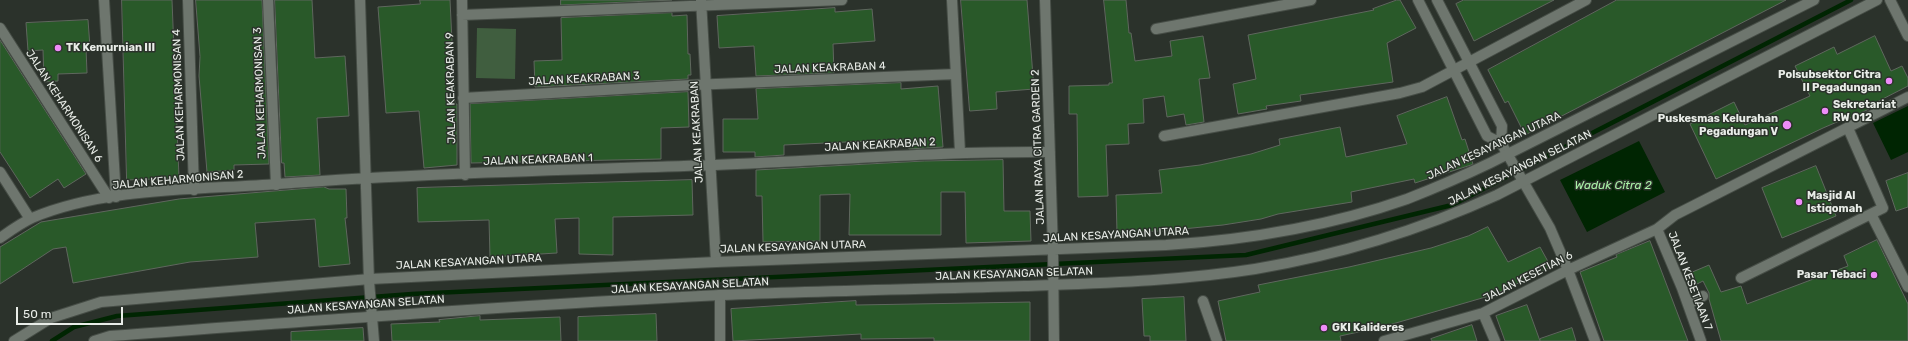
<!DOCTYPE html>
<style>
body{margin:0}
#map{position:relative;width:1908px;height:341px;overflow:hidden;background:#2b322b;font-family:Rubik,sans-serif}
canvas{display:block}
.scale{position:absolute;left:16px;top:307px;width:107px;height:18px;box-sizing:border-box;border:2px solid #e9ede8;border-top:0;padding-left:5px;font-size:12px;line-height:14px;white-space:nowrap;color:#e9ede8;-webkit-text-stroke:3px #2b322b;paint-order:stroke}
</style>
<div id="map">
<canvas width="1908" height="341"></canvas>
<div class="scale">50 m</div>
</div>
<script>
const c = document.querySelector('canvas').getContext('2d');
c.lineJoin = 'round';
function paint(path, color) { c.fillStyle = color; c.fill(path, 'evenodd'); }
function strokePath(path, color, width, dash) { c.strokeStyle = color; c.lineWidth = width; c.lineCap = dash ? 'butt' : 'round'; c.setLineDash(dash || []); c.stroke(path); }
function drawText(font, color, halo, rows, align = 'center') {
  c.font = font + ' Rubik,sans-serif'; c.lineWidth = 3; c.setLineDash([]); c.textBaseline = 'middle'; c.strokeStyle = halo; c.fillStyle = color; for (const [text, x, y, turn = 0] of rows) {
    c.save(); c.translate(x, y); c.rotate((+turn || 0) * Math.PI / 180); c.textAlign = isNaN(turn) ? turn : align; if (halo) c.strokeText(text, 0, 0); c.fillText(text, 0, 0); c.restore();
  }
}
paint(new Path2D(`
 M477,28L516,29L515,79L476,78Z`), '#405e3f');
paint(new Path2D(`
 M1908,106V152L1891,160L1873,123Z
 M1639,141L1665,192L1587,232L1560,180Z`), '#002502');
strokePath(new Path2D(`
 M52,341L74,327L117,316L412,294L1246,255L1452,205L1851,0`), '#002502', 4.5);
const building = new Path2D(`
 M122,0H172L179,178L127,180Z
 M196,0H262L269,164L234,165V170L207,172L199,76L200,57Z
 M275,0H312L315,58L345,56L349,116L317,118L320,175L285,177L284,163H282Z
 M420,0H450L455,104H457V165L424,168L419,111L386,113L378,7L420,4Z
 M561,0H672L561,5Z
 M961,0H1027L1034,89L996,92L997,109L970,111Z
 M1104,0H1126L1129,33H1131L1135,61L1172,56L1170,41L1203,36L1210,78L1199,79L1204,122L1186,125L1184,114L1167,117L1164,96L1143,99L1144,123L1128,124L1129,144L1106,145L1108,196L1078,197L1077,114H1069V86L1109,85V83H1112Z
 M1397,0H1400L1416,28L1387,43L1393,82L1300,95L1301,101L1266,106L1267,109L1238,114L1233,84L1256,79L1248,35L1374,10L1373,9Z
 M1464,0H1554L1474,41L1456,4Z
 M1617,0H1786L1525,135L1508,101L1505,103L1488,70Z
 M835,8V12L872,9L875,41L833,44L834,73L756,76L754,46L719,48L717,16Z
 M672,13V16L687,15L688,54H690L691,75H688V79L535,87L534,61L562,60L561,18Z
 M88,20L90,47L86,48L87,73L58,74V81L44,82L43,50L28,51L26,23Z
 M1875,36L1891,71L1902,66L1908,78V86L1867,107L1869,109L1844,121V119L1823,128L1716,179L1690,124L1734,102L1745,125L1810,96L1795,66L1834,47L1837,54Z
 M0,40L86,174L64,188L58,179L30,198L0,152Z
 M901,83V89L938,86L943,147L909,149L908,139L784,145V155L755,157V152H723V119H758L756,89Z
 M688,92L689,127L661,128V159L471,163L470,104Z
 M1447,97L1462,140L1465,139L1473,164L1471,165L1415,183L1414,179L1351,192L1352,202L1278,214L1261,219L1223,225L1162,231L1117,232L1116,195L1162,193L1159,170L1200,165L1251,154L1280,145L1279,139L1340,127L1346,157L1407,144L1397,116Z
 M1003,160L1004,211H1030L1031,241L966,243L965,192H941V235H849L850,194L820,195V241L763,242L762,196H756V170L924,161Z
 M1816,166L1836,216L1782,238L1762,188Z
 M1908,173V207L1896,211L1886,181Z
 M692,180L693,215L613,217V255L579,254V218L555,219L557,253L490,257L489,220L418,222L417,188Z
 M324,187L329,189H346L347,218H345L350,264L319,267L315,219L255,223L258,257L190,262L73,283L66,247L53,249L0,284V247L41,222L179,199Z
 M1488,227L1508,262L1540,247L1551,267L1496,294L1382,327L1340,336L1341,341H1226L1218,301L1260,292L1258,285L1349,267L1431,248L1468,236Z
 M1877,240L1908,304V341H1721L1709,299V293L1703,281L1695,285L1690,273L1709,265L1721,292L1741,286L1747,304L1848,266L1844,256Z
 M1650,241L1688,341H1604L1580,272L1617,257L1616,255Z
 M1184,297L1186,341H1150V336H1144L1142,299Z
 M856,301V305L1030,302V341H934V338L861,339V334L733,341L731,309Z
 M1527,305L1540,341H1505L1496,316Z
 M656,314L657,341H578V317Z
 M480,316V320L560,317L561,341H392L391,324L440,322L439,320Z
 M1472,325L1477,341H1432L1431,339Z
 M363,328L364,341H291V332Z
 M1572,328L1576,341H1540V339Z`);
paint(building, '#295929');
strokePath(building, '#5f675e', 1);
const minor = new Path2D(`
 M104,0L116,197
 M188,0L194,190
 M268,0L276,185
 M360,0L369,281L374,341
 M462,0L465,175
 M701,0L716,262
 M952,0L960,152
 M1045,0L1053,250
 M1418,0L1487,136L1501,143L1550,228L1568,270L1595,341
 M1437,0L1502,126L1501,143
 M1890,0L1908,36
 M462,15L842,0
 M0,28L109,198
 M1156,29L1311,0
 M463,98L692,85L956,74
 M1164,136L1400,93L1422,87L1586,0
 M0,172L30,219
 M1871,214L1908,287
 M1657,229L1682,288L1701,341
 M0,238C10,231 21,223 32,218C105,187 199,190 278,184C424,173 569,170 715,165C826,161 938,151 1050,152
 M1741,278L1883,208L1848,128
 M1203,301L1217,341
 M1688,304L1703,296
 M1483,313L1495,341
 M720,341V295
 M1384,341L1483,313L1568,270L1657,229L1675,215L1908,97`);
const tertiary = new Path2D(`
 M1053,250L1054,341
 M14,341L51,318L101,302L370,279L716,262L1166,245C1246,240 1330,226 1407,199C1435,188 1463,176 1490,163L1814,0
 M94,341L110,336C313,321 517,305 721,295C822,291 923,289 1024,286C1101,283 1179,281 1255,269C1339,255 1420,230 1497,195L1877,0`);
strokePath(minor, '#464d46', 12);
strokePath(tertiary, '#464d46', 12);
strokePath(minor, '#6e766e', 10);
strokePath(tertiary, '#6e766e', 10);
for (const [x, y, r, color] of [
 [58,48,4,"#ee8cf8"],
 [1889,81,4,"#ee8cf8"],
 [1825,111,4,"#ee8cf8"],
 [1787,125,5,"#ee8cf8"],
 [1799,202,4,"#ee8cf8"],
 [1874,275,4,"#ee8cf8"],
 [1324,328,4,"#ee8cf8"]
]) { const dot = new Path2D(); dot.arc(x, y, r, 0, 2 * Math.PI); c.fillStyle = color; c.fill(dot); strokePath(dot, '#2b322b', 1.5); }
drawText('bold 11px', '#e9ede8', '#2b322b', [
 ["TK Kemurnian III",66,48],
 ["Polsubsektor Citra",1881,75,"right"],
 ["II Pegadungan",1881,88,"right"],
 ["Sekretariat",1833,105],
 ["RW 012",1833,118],
 ["Puskesmas Kelurahan",1778,119,"right"],
 ["Pegadungan V",1778,132,"right"],
 ["Masjid Al",1807,196],
 ["Istiqomah",1807,209],
 ["Pasar Tebaci",1866,275,"right"],
 ["GKI Kalideres",1332,328]
], 'left');
drawText('11px', '#e9ede8', '#2b322b', [
 ["JALAN KEAKRABAN 4",830,68,-2],
 ["JALAN KEAKRABAN 3",584,79,-3],
 ["JALAN KEAKRABAN 9",451,88,-91],
 ["JALAN KEHARMONISAN 3",260,93,-92],
 ["JALAN KEHARMONISAN 4",179,95,-92],
 ["JALAN KEHARMONISAN 6",64,106,57],
 ["JALAN KEAKRABAN",697,132,-93],
 ["JALAN KEAKRABAN 2",880,145,-3],
 ["JALAN KESAYANGAN UTARA",1494,146,-25],
 ["JALAN RAYA CITRA GARDEN 2",1038,147,-92],
 ["JALAN KEAKRABAN 1",538,160,-2],
 ["JALAN KESAYANGAN SELATAN",1520,168,-26],
 ["JALAN KEHARMONISAN 2",178,180,-5],
 ["JALAN KESAYANGAN UTARA",1116,235,-3],
 ["JALAN KESAYANGAN UTARA",793,247,-2],
 ["JALAN KESAYANGAN UTARA",469,262,-3],
 ["JALAN KESAYANGAN SELATAN",1014,274,-2],
 ["JALAN KESETIAN 6",1528,277,-27],
 ["JALAN KESETIAAN 7",1690,281,69],
 ["JALAN KESAYANGAN SELATAN",690,286,-3],
 ["JALAN KESAYANGAN SELATAN",366,305,-4]
]);
drawText('italic 12px', '#abf2a8', '#2b322b', [
 ["Waduk Citra 2",1613,186]
]);
</script>
